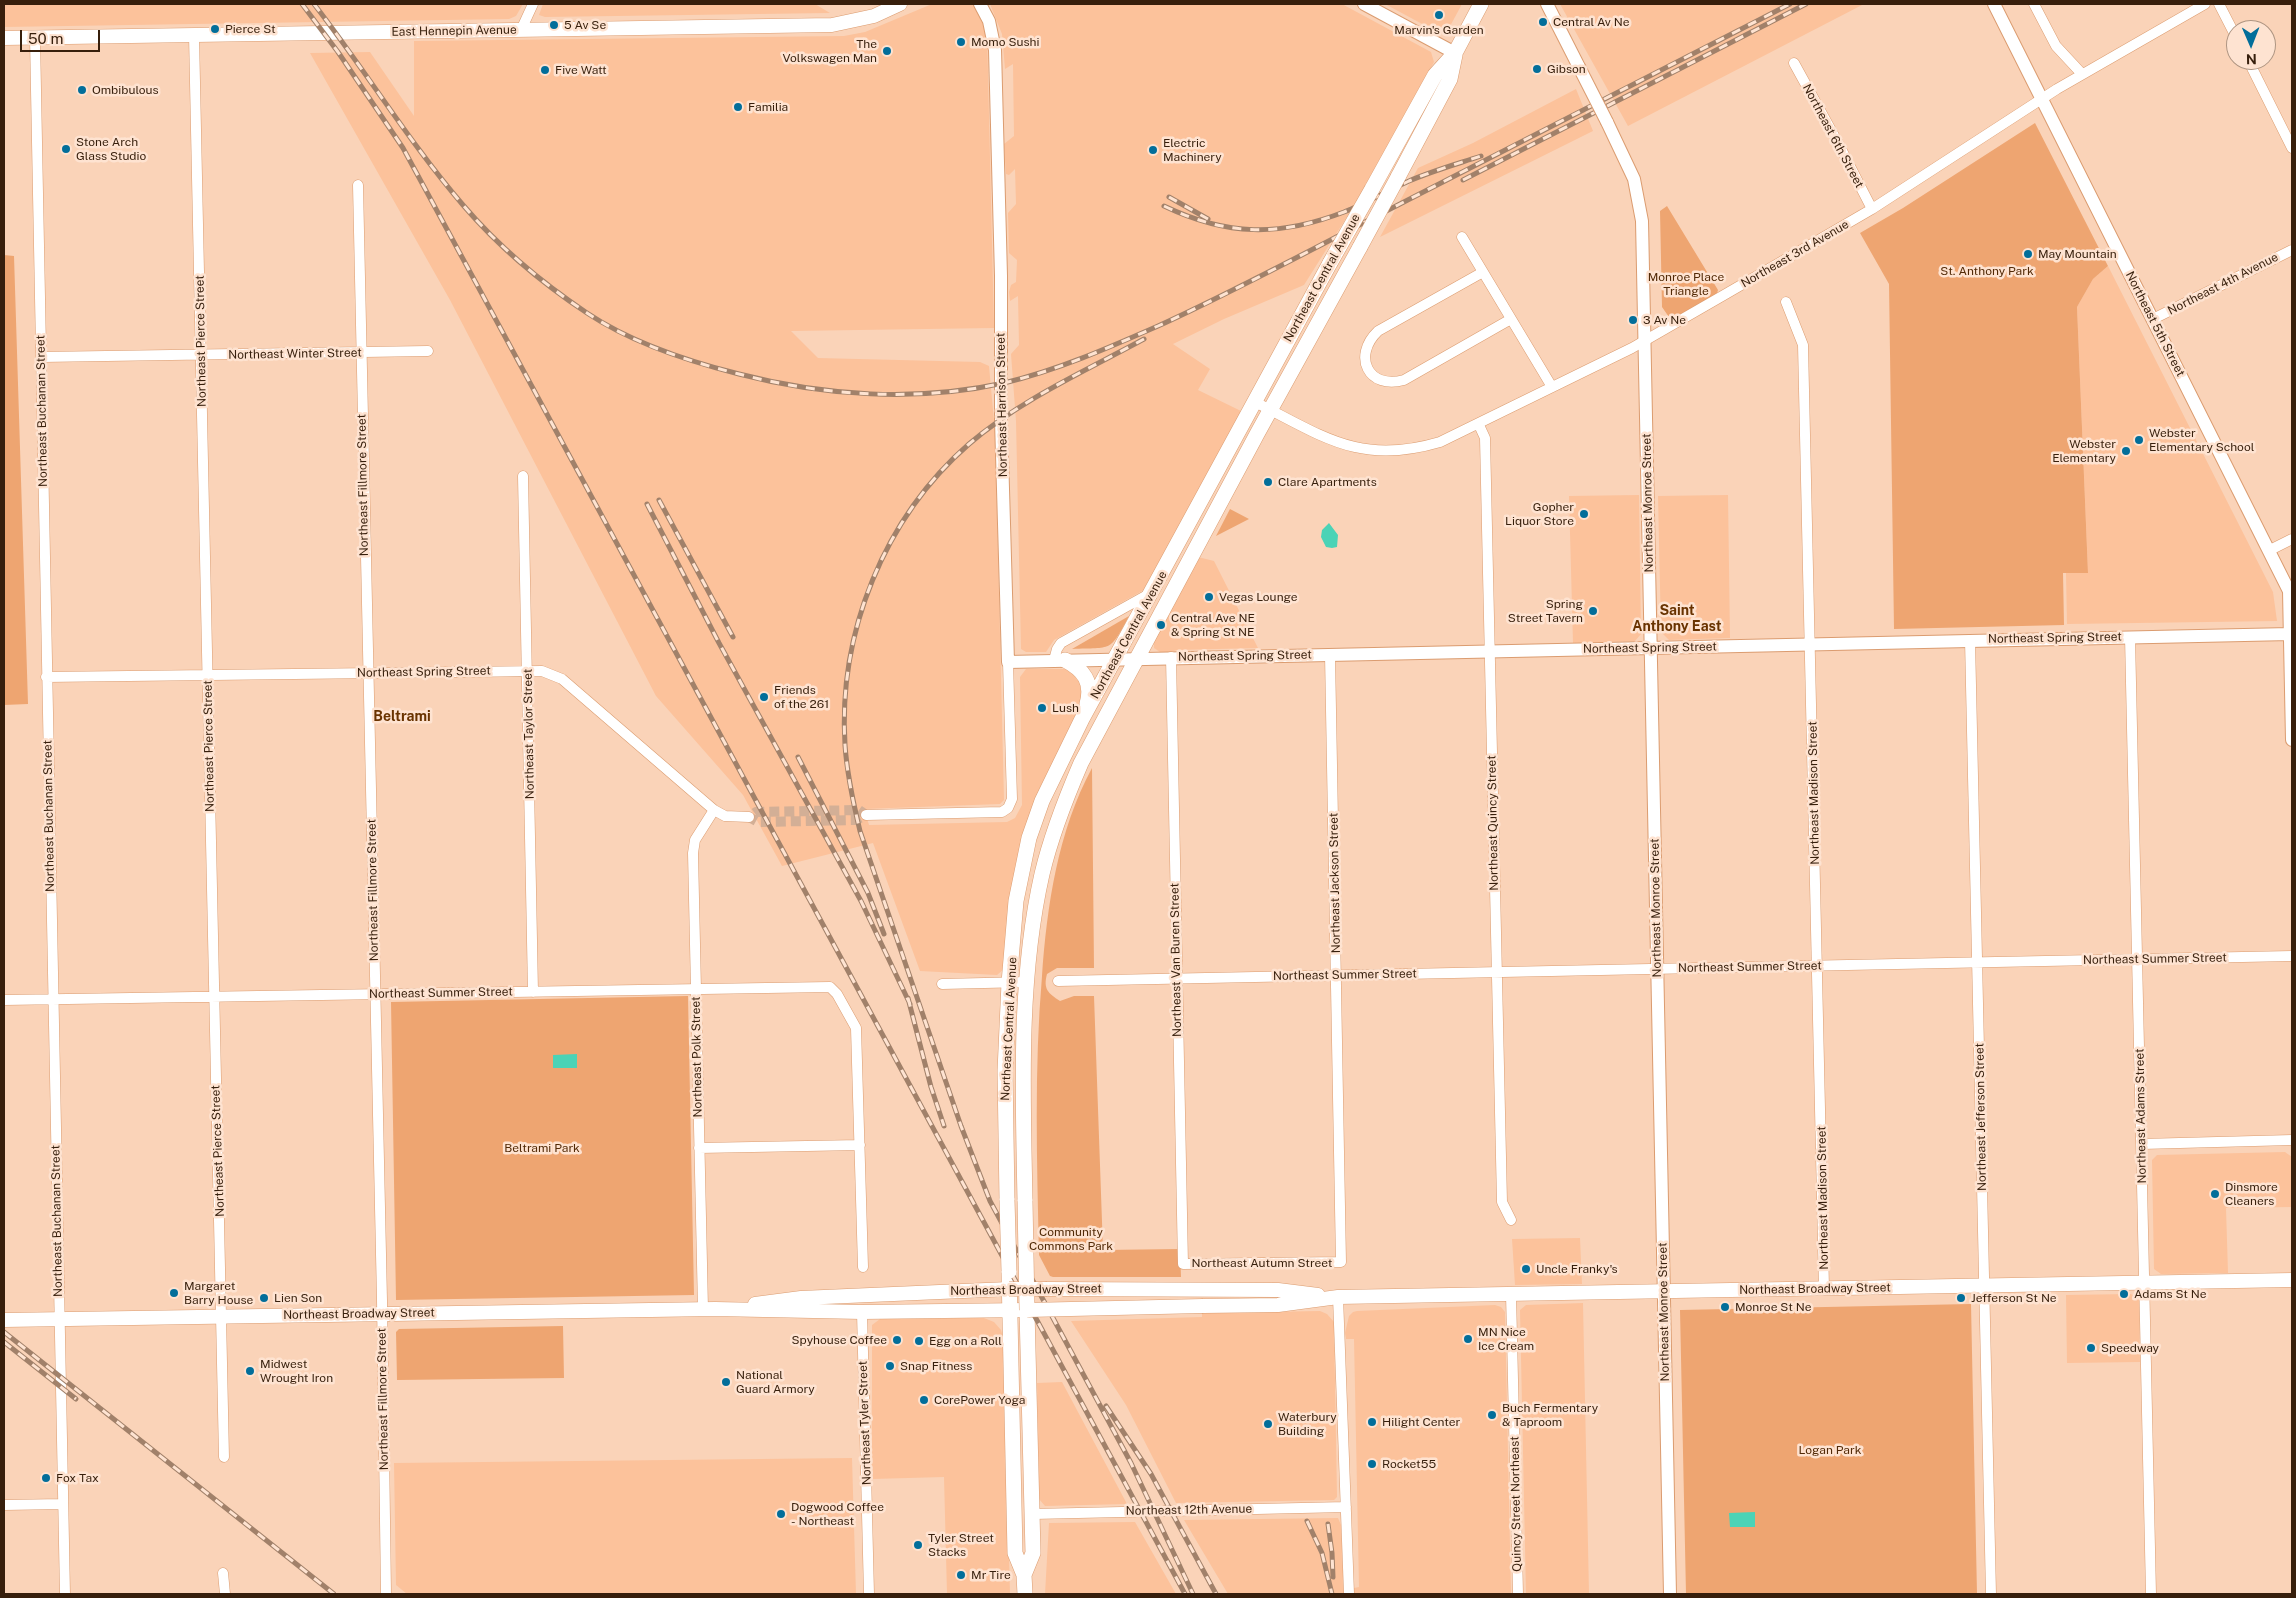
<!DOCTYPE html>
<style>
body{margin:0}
#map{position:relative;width:2296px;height:1598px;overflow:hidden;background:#fad3b8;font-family:"Public Sans",sans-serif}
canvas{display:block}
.frame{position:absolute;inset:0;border:5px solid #371f0c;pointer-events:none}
.north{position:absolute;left:2226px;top:20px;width:50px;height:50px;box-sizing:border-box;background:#fee3d1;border:1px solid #ae9582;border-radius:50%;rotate:179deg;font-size:14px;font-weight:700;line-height:20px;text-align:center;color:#371f0c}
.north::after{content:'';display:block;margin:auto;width:18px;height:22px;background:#026e9a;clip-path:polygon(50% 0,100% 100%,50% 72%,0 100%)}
.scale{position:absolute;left:20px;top:30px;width:80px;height:22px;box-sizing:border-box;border:2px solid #371f0c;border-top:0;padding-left:6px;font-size:15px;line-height:18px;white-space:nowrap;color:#371f0c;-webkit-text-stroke:4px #fee3d1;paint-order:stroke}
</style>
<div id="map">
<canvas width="2296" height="1598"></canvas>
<div class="frame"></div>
<div class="north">N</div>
<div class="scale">50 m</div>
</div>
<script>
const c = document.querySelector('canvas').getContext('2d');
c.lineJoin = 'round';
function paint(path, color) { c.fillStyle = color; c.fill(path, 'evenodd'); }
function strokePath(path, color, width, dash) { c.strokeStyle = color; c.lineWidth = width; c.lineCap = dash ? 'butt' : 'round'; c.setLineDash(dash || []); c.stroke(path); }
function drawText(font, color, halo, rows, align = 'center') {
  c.font = font + ' "Public Sans",sans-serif'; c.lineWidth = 5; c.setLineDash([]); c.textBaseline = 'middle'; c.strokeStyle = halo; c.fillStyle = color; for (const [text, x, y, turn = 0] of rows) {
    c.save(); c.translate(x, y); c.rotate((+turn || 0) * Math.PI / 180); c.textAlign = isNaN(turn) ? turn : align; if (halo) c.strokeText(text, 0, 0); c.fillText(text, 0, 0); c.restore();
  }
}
paint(new Path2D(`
 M4,4H523L516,16L509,19L4,27Z
 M543,4H815L830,13L545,17L539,15Z
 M932,4H973L987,31L994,328L791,331L818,358L980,362L989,366L995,432L1004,800L1000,804L864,809L869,825L1007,822L1015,818L1022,805L1020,677L1026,669H1069L1078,673L1085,698L1043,783L1004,969L997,975L920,971L873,843L782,866L743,795L656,696L450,300L310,53L370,52L414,116V41L844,36L865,32Z
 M990,4H1342L1431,52L1434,62L1360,196L1304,285L1224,319L1173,344L1210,369L1198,390L1241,411L1151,586L1054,640L1046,652H1026L1021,649L1016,421L1011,354L1019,345L1018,296L1010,301L1009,292L1011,285L1016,282L1017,260L1009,253L1008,213L1016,204L1015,169L1009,175L1006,174L1004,144L1014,136L1013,64L1005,69L1002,34Z
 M1385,4H1462L1448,30L1439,33Z
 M1560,4H1864L1628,126Z
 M1576,89L1593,131L1380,237L1418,168L1473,143Z
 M2108,266L2273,592L2277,621L2067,624L2066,573L2088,572L2077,307L2093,279Z
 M1639,495L1641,634L1635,641L1573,643L1569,496Z
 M1728,495L1730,638L1669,640L1661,632L1658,496Z
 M1198,557L1214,561L1258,648L1177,650L1166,653L1160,652L1154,648V641Z
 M2285,1152L2292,1157V1207L2226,1208L2228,1273L2161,1274L2154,1269L2152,1160L2157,1155Z
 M1580,1238L1582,1284L1515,1285L1512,1239Z
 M2131,1294L2139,1300L2140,1362L2067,1363L2066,1295Z
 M1583,1303L1589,1594H1526L1520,1310L1526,1305Z
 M1495,1305L1501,1307L1505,1312L1511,1594H1354V1588L1359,1587L1354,1339H1346L1345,1333L1349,1316L1353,1312L1357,1311Z
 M1320,1311L1327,1314L1334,1322L1337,1497L1334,1500L1176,1503L1126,1405L1071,1321L1202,1317V1313Z
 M984,1318L994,1322L1001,1330L1003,1337L1010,1594H947L944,1477L872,1479V1325L880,1319Z
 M1062,1382L1127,1504L1045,1506L1039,1499L1037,1383Z
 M852,1458L856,1594H407L396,1585L394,1463Z
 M1338,1518L1341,1525L1344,1594H1228L1184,1520Z
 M1135,1522L1176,1594H1045L1049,1523Z`), '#fcc29b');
paint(new Path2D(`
 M2035,123L2108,266L2093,279L2077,307L2088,573H2063L2064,625L1894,629L1889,284L1860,233L1903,208Z
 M1667,206L1718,290L1716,296L1671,320L1662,307L1660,211Z
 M4,255L14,256L28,704L4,705Z
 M1230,509L1249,519L1216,536Z
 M1129,616C1109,653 1113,647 1072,649Z
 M1092,768L1094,968H1057L1047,974C1043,989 1048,993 1060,1001L1074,996H1094L1103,1250L1180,1249L1181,1277H1053L1050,1276L1039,1255C1037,1162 1034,1069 1042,976C1047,905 1058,831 1092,768Z
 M688,996L694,1295L396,1300L391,1002Z
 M1971,1304L1977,1594H1686L1680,1310Z
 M563,1326L564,1378L397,1380L396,1332L399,1329Z`), '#eea571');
paint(new Path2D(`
 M1329,523L1338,535L1337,547L1332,548L1326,547L1321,537L1322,530Z
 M577,1054V1068H553V1055Z
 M1755,1512V1527H1730L1729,1513Z`), '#4bd3b6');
strokePath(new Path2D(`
 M859,810L866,815L856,820L758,822L749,817L756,812Z`), '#d3af96', 10, [10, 5]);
const minor = new Path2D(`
 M2034,4L2056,46L2082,74
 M2219,4L2236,37
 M521,30L533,4
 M194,35L224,1457
 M35,38L65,1594
 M2248,60L2292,148
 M1794,63L1838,143L1872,209
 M358,185L382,1300L386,1594
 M1462,237L1552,387
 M1483,272L1378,331C1352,356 1368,390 1404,380L1511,319
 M1786,302L1803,345L1824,1288
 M2153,319L2292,250
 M42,357L428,351
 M1253,401C1323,436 1359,466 1440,442L1632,348L1724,295L1872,209L2057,89L2205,4
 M1479,425L1485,438L1502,1202L1511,1220
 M523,476L533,992
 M2270,550L2292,539
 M2130,637L2151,1594
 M1970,640L1991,1594
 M1171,657L1183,1264L1341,1262L1330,655
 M1054,660L1057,649L1061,643L1149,594
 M46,677L542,671L562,679L714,810L725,816L749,817
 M866,815L1002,812L1008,808L1012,799L1008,662
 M1058,981L2292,956
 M942,984L1027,982
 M4,1000L830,987L837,994L856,1028L863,1267
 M2142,1144L2292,1140
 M699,1148L860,1145
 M1511,1294L1518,1594
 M1338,1297L1349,1594
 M703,1309L693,853L695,840L714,810
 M862,1312L869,1594
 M4,1505L62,1504
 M1033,1514L1346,1507
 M223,1573L225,1594`);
const tertiary = new Path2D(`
 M980,4L989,21L995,50L1001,276V420L1008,662L2290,634
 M1364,4L1455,53
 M1547,4L1579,67
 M1994,4L2289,591L2292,740
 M1607,122L1634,179L1642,221L1670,1594`);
const secondary = new Path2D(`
 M4,38L832,25L874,16L900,4
 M1047,1289L1278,1290L1318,1295
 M755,1304L801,1298L1009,1289
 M1203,1306L1278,1305L1338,1297L2292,1280
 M4,1320L715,1309L862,1312L1027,1310`);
const primary = new Path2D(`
 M1398,177L1450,79L1455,55
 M1372,189L1435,75L1455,53L1481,4
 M1065,660C1084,670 1093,682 1087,704
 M1007,1200L1005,1071L1009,983L1016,901L1029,838L1042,801L1082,719L1330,263
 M1025,1201C1023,1093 1018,980 1042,874C1051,836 1065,800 1081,763L1257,434L1360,247
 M1009,1271L1015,1553L1024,1575L1025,1594
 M1024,1575L1033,1553L1027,1310`);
strokePath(minor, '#db9c70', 11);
strokePath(tertiary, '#db9c70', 14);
strokePath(secondary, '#db9c70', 15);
strokePath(primary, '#db9c70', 16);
strokePath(minor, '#fff', 10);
strokePath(tertiary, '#fff', 12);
strokePath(secondary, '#fff', 14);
strokePath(primary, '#fff', 15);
const rail = new Path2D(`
 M302,4L338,52L403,148L1185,1594
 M314,4C365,70 409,142 463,205C498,246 542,283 587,313C632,343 687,361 739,374C824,396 917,402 1004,383C1058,370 1108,348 1158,326C1239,289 1318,246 1398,205C1528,138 1659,71 1790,4
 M1463,180L1806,4
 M1169,197L1208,219
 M1164,206C1227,236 1279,237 1344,212C1366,203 1387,191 1409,181C1432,171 1457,164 1481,156
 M1144,339C1085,371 1020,400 969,444C884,518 838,633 845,745C847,774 853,802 860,831L961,1126L990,1201L1131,1463L1193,1594
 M659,500L733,637
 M647,504L719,643L861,901L910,1004
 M798,757L868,893L884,934
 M908,998L931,1087L944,1126
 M4,1332L334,1594
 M4,1342L76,1399
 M1106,1406L1151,1474L1216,1594
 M1307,1521L1322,1553L1332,1594
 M1328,1524L1332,1553L1333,1577`);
strokePath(rail, '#a1816a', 5);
strokePath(rail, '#fee3d1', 3, [9]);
const tertiaryBridge = new Path2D(`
 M1579,67L1607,122`);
const secondaryBridge = new Path2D(`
 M1009,1289H1047
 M1027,1310L1203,1306`);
const primaryBridge = new Path2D(`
 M1360,247L1398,177
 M1330,263L1372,189
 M1007,1200L1009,1271
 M1025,1201L1027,1310`);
strokePath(tertiaryBridge, '#db9c70', 14, []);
strokePath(secondaryBridge, '#db9c70', 15, []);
strokePath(primaryBridge, '#db9c70', 16, []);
strokePath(tertiaryBridge, '#fff', 12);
strokePath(secondaryBridge, '#fff', 14);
strokePath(primaryBridge, '#fff', 15);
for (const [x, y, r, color] of [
 [1439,15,5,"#026e9a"],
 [1543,22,5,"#026e9a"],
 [554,25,5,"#026e9a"],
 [215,29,5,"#026e9a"],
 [961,42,5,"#026e9a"],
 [887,51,5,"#026e9a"],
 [1537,69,5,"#026e9a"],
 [545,70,5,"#026e9a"],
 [82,90,5,"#026e9a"],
 [738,107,5,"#026e9a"],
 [66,149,5,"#026e9a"],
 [1153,150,5,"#026e9a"],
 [2028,254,5,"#026e9a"],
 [1633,320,5,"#026e9a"],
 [2139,440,5,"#026e9a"],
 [2126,451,5,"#026e9a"],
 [1268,482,5,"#026e9a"],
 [1584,514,5,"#026e9a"],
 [1209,597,5,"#026e9a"],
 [1593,611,5,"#026e9a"],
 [1161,625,5,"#026e9a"],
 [764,697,5,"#026e9a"],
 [1042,708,5,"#026e9a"],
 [2215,1194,5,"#026e9a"],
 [1526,1269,5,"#026e9a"],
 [174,1293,5,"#026e9a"],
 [2124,1294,5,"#026e9a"],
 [264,1298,5,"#026e9a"],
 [1961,1298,5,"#026e9a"],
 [1725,1307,5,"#026e9a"],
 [1468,1339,5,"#026e9a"],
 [897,1340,5,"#026e9a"],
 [919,1341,5,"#026e9a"],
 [2091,1348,5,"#026e9a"],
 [890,1366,5,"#026e9a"],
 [250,1371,5,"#026e9a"],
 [726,1382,5,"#026e9a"],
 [924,1400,5,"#026e9a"],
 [1492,1415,5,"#026e9a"],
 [1372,1422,5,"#026e9a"],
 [1268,1424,5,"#026e9a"],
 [1372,1464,5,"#026e9a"],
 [46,1478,5,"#026e9a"],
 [781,1514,5,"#026e9a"],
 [918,1545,5,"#026e9a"],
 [961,1575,5,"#026e9a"]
]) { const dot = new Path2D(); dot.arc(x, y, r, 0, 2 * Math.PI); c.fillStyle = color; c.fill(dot); strokePath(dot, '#fee3d1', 2); }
drawText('12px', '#371f0c', '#fee3d1', [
 ["Central Av Ne",1553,22],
 ["5 Av Se",564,25],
 ["Pierce St",225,29],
 ["Marvin's Garden",1439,30,"center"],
 ["Momo Sushi",971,42],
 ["The",877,44,"right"],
 ["Volkswagen Man",877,58,"right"],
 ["Gibson",1547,69],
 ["Five Watt",555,70],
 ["Ombibulous",92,90],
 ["Familia",748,107],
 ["Stone Arch",76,142],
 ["Glass Studio",76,156],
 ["Electric",1163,143],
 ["Machinery",1163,157],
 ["May Mountain",2038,254],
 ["3 Av Ne",1643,320],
 ["Webster",2149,433],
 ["Elementary School",2149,447],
 ["Webster",2116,444,"right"],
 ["Elementary",2116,458,"right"],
 ["Clare Apartments",1278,482],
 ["Gopher",1574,507,"right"],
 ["Liquor Store",1574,521,"right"],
 ["Vegas Lounge",1219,597],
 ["Spring",1583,604,"right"],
 ["Street Tavern",1583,618,"right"],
 ["Central Ave NE",1171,618],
 ["& Spring St NE",1171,632],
 ["Friends",774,690],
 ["of the 261",774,704],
 ["Lush",1052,708],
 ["Dinsmore",2225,1187],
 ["Cleaners",2225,1201],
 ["Uncle Franky's",1536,1269],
 ["Margaret",184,1286],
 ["Barry House",184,1300],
 ["Adams St Ne",2134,1294],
 ["Lien Son",274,1298],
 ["Jefferson St Ne",1971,1298],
 ["Monroe St Ne",1735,1307],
 ["MN Nice",1478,1332],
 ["Ice Cream",1478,1346],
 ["Spyhouse Coffee",887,1340,"right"],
 ["Egg on a Roll",929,1341],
 ["Speedway",2101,1348],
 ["Midwest",260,1364],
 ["Wrought Iron",260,1378],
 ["Snap Fitness",900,1366],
 ["National",736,1375],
 ["Guard Armory",736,1389],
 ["CorePower Yoga",934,1400],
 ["Buch Fermentary",1502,1408],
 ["& Taproom",1502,1422],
 ["Waterbury",1278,1417],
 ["Building",1278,1431],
 ["Hilight Center",1382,1422],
 ["Rocket55",1382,1464],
 ["Fox Tax",56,1478],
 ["Dogwood Coffee",791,1507],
 ["- Northeast",791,1521],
 ["Tyler Street",928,1538],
 ["Stacks",928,1552],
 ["Mr Tire",971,1575]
], 'left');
drawText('12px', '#371f0c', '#fee3d1', [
 ["East Hennepin Avenue",454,31,-1],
 ["Northeast 6th Street",1833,136,62],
 ["Northeast 3rd Avenue",1795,254,-30],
 ["Northeast Central Avenue",1322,278,-61],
 ["Northeast 4th Avenue",2223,284,-27],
 ["Northeast 5th Street",2155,324,63],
 ["Northeast Pierce Street",201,341,-91],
 ["Northeast Winter Street",295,354,-1],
 ["Northeast Harrison Street",1002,405,-91],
 ["Northeast Buchanan Street",42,411,-91],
 ["Northeast Fillmore Street",363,485,-91],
 ["Northeast Monroe Street",1648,503,-91],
 ["Northeast Central Avenue",1129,635,-61],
 ["Northeast Spring Street",2055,638,-1],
 ["Northeast Spring Street",1650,648,-1],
 ["Northeast Spring Street",1245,656,-1],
 ["Northeast Spring Street",424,672,-1],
 ["Northeast Taylor Street",529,734,-91],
 ["Northeast Pierce Street",209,746,-91],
 ["Northeast Madison Street",1814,793,-91],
 ["Northeast Buchanan Street",49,816,-91],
 ["Northeast Quincy Street",1493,823,-91],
 ["Northeast Jackson Street",1335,883,-91],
 ["Northeast Fillmore Street",373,890,-91],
 ["Northeast Monroe Street",1656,908,-91],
 ["Northeast Summer Street",2155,959,-1],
 ["Northeast Van Buren Street",1176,960,-91],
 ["Northeast Summer Street",1750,967,-1],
 ["Northeast Summer Street",1345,975,-1],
 ["Northeast Summer Street",441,993,-1],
 ["Northeast Central Avenue",1009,1029,-87],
 ["Northeast Polk Street",697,1057,-91],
 ["Northeast Adams Street",2141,1116,-91],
 ["Northeast Jefferson Street",1981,1117,-91],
 ["Northeast Pierce Street",218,1151,-92],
 ["Northeast Madison Street",1823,1198,-91],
 ["Northeast Buchanan Street",57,1221,-91],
 ["Northeast Autumn Street",1262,1263],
 ["Northeast Broadway Street",1815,1289,-1],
 ["Northeast Broadway Street",1026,1290,-1],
 ["Northeast Monroe Street",1664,1312,-91],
 ["Northeast Broadway Street",359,1314,-1],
 ["Northeast Fillmore Street",383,1399,-91],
 ["Northeast Tyler Street",865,1423,-92],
 ["Quincy Street Northeast",1516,1504,-91],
 ["Northeast 12th Avenue",1189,1510,-1]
]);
drawText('12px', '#522a07', '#fee3d1', [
 ["St. Anthony Park",1987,271],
 ["Monroe Place",1686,277],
 ["Triangle",1686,291],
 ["Beltrami Park",542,1148],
 ["Community",1071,1232],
 ["Commons Park",1071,1246],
 ["Logan Park",1830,1450]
]);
drawText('bold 14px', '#693300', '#fee3d1', [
 ["Saint",1677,611],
 ["Anthony East",1677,627],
 ["Beltrami",402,717]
]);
</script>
